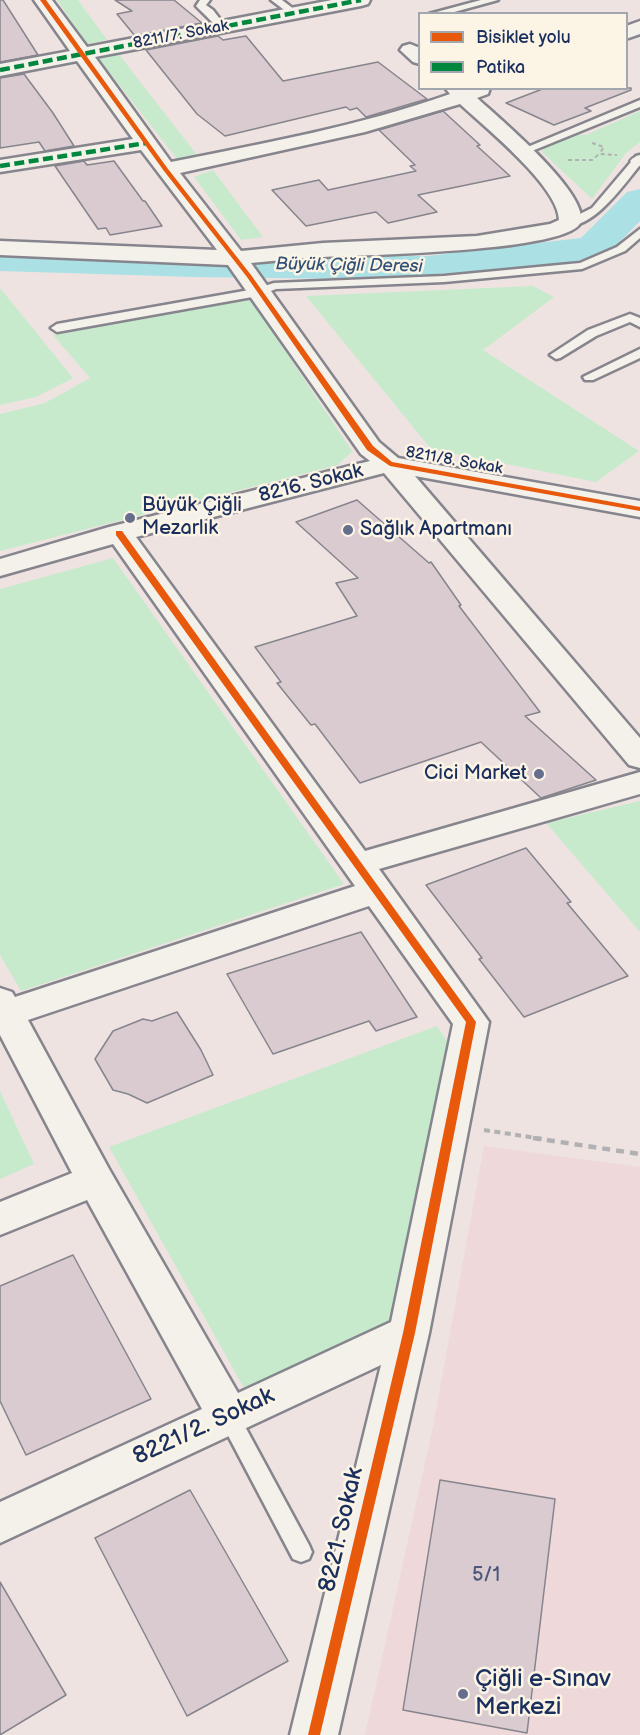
<!DOCTYPE html>
<meta charset="utf-8">
<style>
body{margin:0}
#map{position:relative;width:640px;height:1735px;overflow:hidden;background:#eee3e1;font-family:"Balsamiq Sans",sans-serif}
canvas{display:block}
.legend{position:absolute;left:418px;top:12px;width:210px;height:78px;box-sizing:border-box;background:#fcf5e5;border:2px solid #a2a6af;margin:0;padding:8px 10px;list-style:none;font-size:18px;color:#1b2f5e}
.legend li{display:flex;align-items:center;gap:12px;height:30px}
.legend b{width:30px;border:2px solid #a2a6af}
</style>
<div id="map">
<canvas width="640" height="1735"></canvas>
<ul class="legend">
<li><b style="height:8px;background:#e8590c"></b>Bisiklet yolu</li>
<li><b style="height:8px;background:#00873e"></b>Patika</li>
</ul>
</div>
<script>
const c = document.querySelector('canvas').getContext('2d');
c.lineJoin = 'round';
function paint(path, color) { c.fillStyle = color; c.fill(path, 'evenodd'); }
function strokePath(path, color, width, dash) { c.strokeStyle = color; c.lineWidth = width; c.lineCap = dash ? 'butt' : 'round'; c.setLineDash(dash || []); c.stroke(path); }
function drawText(font, color, halo, rows, align = 'center') {
  c.font = font + ' "Balsamiq Sans",sans-serif'; c.lineWidth = 5; c.setLineDash([]); c.textBaseline = 'middle'; c.strokeStyle = halo; c.fillStyle = color; for (const [text, x, y, turn = 0] of rows) {
    c.save(); c.translate(x, y); c.rotate((+turn || 0) * Math.PI / 180); c.textAlign = isNaN(turn) ? turn : align; if (halo) c.strokeText(text, 0, 0); c.fillText(text, 0, 0); c.restore();
  }
}
paint(new Path2D(`
 M484,1146L640,1167V1735H365L433,1427Z`), '#eed8da');
paint(new Path2D(`
 M57,0H78L107,40L87,44Z
 M118,53L197,155L177,159L99,59Z
 M640,111V142L626,153L592,199L542,152L544,148L575,134L586,135Z
 M213,170L263,237L241,240L194,177Z
 M533,286L554,297L483,350L639,451L596,482L431,449L306,296Z
 M0,288L73,378L36,397L0,405Z
 M249,297L352,451L338,465L0,551V414L45,403L90,378L53,335Z
 M113,558L344,884L21,991L0,955V589Z
 M640,801V932L546,823Z
 M437,1026L451,1047L395,1323L244,1388L109,1147Z
 M0,1091L34,1164L0,1179Z`), '#c7eacd');
paint(new Path2D(`
 M640,189V221L606,256L593,259L427,280L193,277L0,271V247L193,253L427,256L581,238L627,192Z`), '#abe1e4');
const building = new Path2D(`
 M0,0H3L38,55L0,62Z
 M115,0H174L202,23L135,36L117,14L132,11Z
 M218,36L223,40L246,36L283,81L378,62L427,99L366,117L357,108L350,110L346,107L225,136L197,114L146,50Z
 M24,74L53,113L74,146L45,151L39,142L0,148V78Z
 M545,88H631V90L585,108L591,111L554,125L506,103Z
 M443,111L480,145L477,146L510,176L418,195L437,212L388,223L376,212L306,226L272,190L319,180L328,190L416,171L410,166L415,165L379,130Z
 M84,161L87,165L114,161L143,201H145L162,226L110,235L106,228L98,229L55,166Z
 M357,500L429,563L431,562L461,605L459,606L540,712L525,716L596,780L541,798L481,742L360,783L315,724L311,725L277,683L281,682L255,647L357,616L336,583L358,578L296,522Z
 M526,848L571,902L567,903L628,976L524,1017L479,959L482,958L426,885Z
 M361,932L417,1017L376,1031L369,1021L273,1054L227,974Z
 M177,1012L201,1050L213,1075L147,1103L128,1094L113,1090L95,1059L113,1031L143,1019L152,1021Z
 M73,1255L151,1399L26,1455L0,1401V1286Z
 M440,1480L555,1499L527,1733L403,1710Z
 M190,1490L288,1661L187,1716L95,1538Z
 M0,1582L66,1695L0,1735Z`);
paint(building, '#d9cbd0');
strokePath(building, '#86858d', 1.5);
const service = new Path2D(`
 M200,0H210L206,5L213,10L226,27L224,29H218C211,20 204,14 196,6Z
 M271,0H282L299,13L291,15Z
 M481,0H498L447,14H429Z
 M640,100V107L527,153L518,151Z
 M640,155V165C625,183 593,230 566,225V221L592,208L636,156Z
 M640,229V238L625,251L582,269L444,282L276,289L258,296L57,332L51,328L57,324L255,289L274,283L444,276L580,263L617,247Z
 M630,314L640,318V327L630,322L596,336L560,358L556,359L550,355L588,330Z
 M640,349V358L593,380H585L583,377Z
 M228,1406L235,1408L309,1545L312,1552L309,1559L301,1562L293,1559L221,1422L217,1415L221,1408Z`);
const pedestrian = new Path2D(`
 M640,156V166L633,164L630,161L633,158Z`);
const minor = new Path2D(`
 M34,0H52L87,47L332,0H370L368,4L361,6L95,57L171,162C265,143 360,126 450,94L445,88H490L488,94L477,98C500,119 586,191 581,221C576,252 357,255 324,257C299,258 275,261 251,263L379,442L398,458L640,501V517L415,476L640,738V768L629,765L384,473L136,537L365,851L640,772V794L379,869L489,1022L429,1333L338,1735H290L381,1365L0,1543V1502L202,1409L87,1200L0,1235V1202L72,1173L0,1035V988L12,992L15,997L355,886L113,544L0,576V559L109,527L370,461L361,454L228,265L0,255V241L217,250L141,150L0,172V160L133,139L77,61L0,76V64L70,51ZM460,104C485,127 559,187 559,220L550,224L477,236L323,243L241,251L180,173L365,132ZM369,906L453,1024L391,1322L238,1393L109,1169L28,1020Z
 M640,21V34L626,39V26Z
 M410,44L420,48V64L413,62L400,50L403,46Z`);
strokePath(service, '#86858d', 5);
strokePath(pedestrian, '#86858d', 4);
strokePath(minor, '#86858d', 5);
strokePath(new Path2D(`
 M592,143L604,147L599,154
 M568,160H592L599,154L617,155`), '#b1b1b3', 2, [4, 3]);
strokePath(new Path2D(`
 M484,1130L543,1139`), '#b1b1b3', 4, [6, 4.5]);
strokePath(new Path2D(`
 M533,1138L640,1154`), '#b1b1b3', 4.5, [8, 6]);
paint(service, '#f4f0ea');
paint(pedestrian, '#f4f0ea');
paint(minor, '#f4f0ea');
strokePath(new Path2D(`
 M0,70L361,0
 M0,166L146,143`), '#00873e', 4.5, [10, 4.5]);
paint(new Path2D(`
 M40,0H46L168,169L251,275L373,446L392,462L640,507V511L390,466L367,450L247,277L164,171Z
 M116,531H122L476,1022L415,1333L320,1735H308L403,1333L466,1022L116,535Z`), '#e8590c');
for (const [x, y, r, color] of [
 [130,518,6,"#656e8c"],
 [348,530,6,"#656e8c"],
 [539,774,6,"#656e8c"],
 [463,1694,6,"#656e8c"]
]) { const dot = new Path2D(); dot.arc(x, y, r, 0, 2 * Math.PI); c.fillStyle = color; c.fill(dot); strokePath(dot, '#fcf5e5', 2); }
drawText('16px', '#1b2f5e', '#fcf5e5', [
 ["8211/7. Sokak",181,35,-11],
 ["8211/8. Sokak",454,461,10]
]);
drawText('italic 18px', '#325279', '#fcf5e5', [
 ["Büyük Çiğli Deresi",349,266,1]
]);
drawText('20px', '#1b2f5e', '#fcf5e5', [
 ["8216. Sokak",311,484,-14]
]);
drawText('20px', '#1b2f5e', '#fcf5e5', [
 ["Büyük Çiğli",142,506],
 ["Mezarlık",142,529],
 ["Sağlık Apartmanı",360,530],
 ["Cici Market",527,774,"right"]
], 'left');
drawText('20px', '#4c577b', null, [
 ["5/1",486,1576]
]);
drawText('24px', '#1b2f5e', '#fcf5e5', [
 ["8221/2. Sokak",204,1427,-25],
 ["8221. Sokak",342,1530,-77]
]);
drawText('24px', '#1b2f5e', '#fcf5e5', [
 ["Çiğli e-Sınav",475,1680],
 ["Merkezi",475,1708]
], 'left');
</script>
